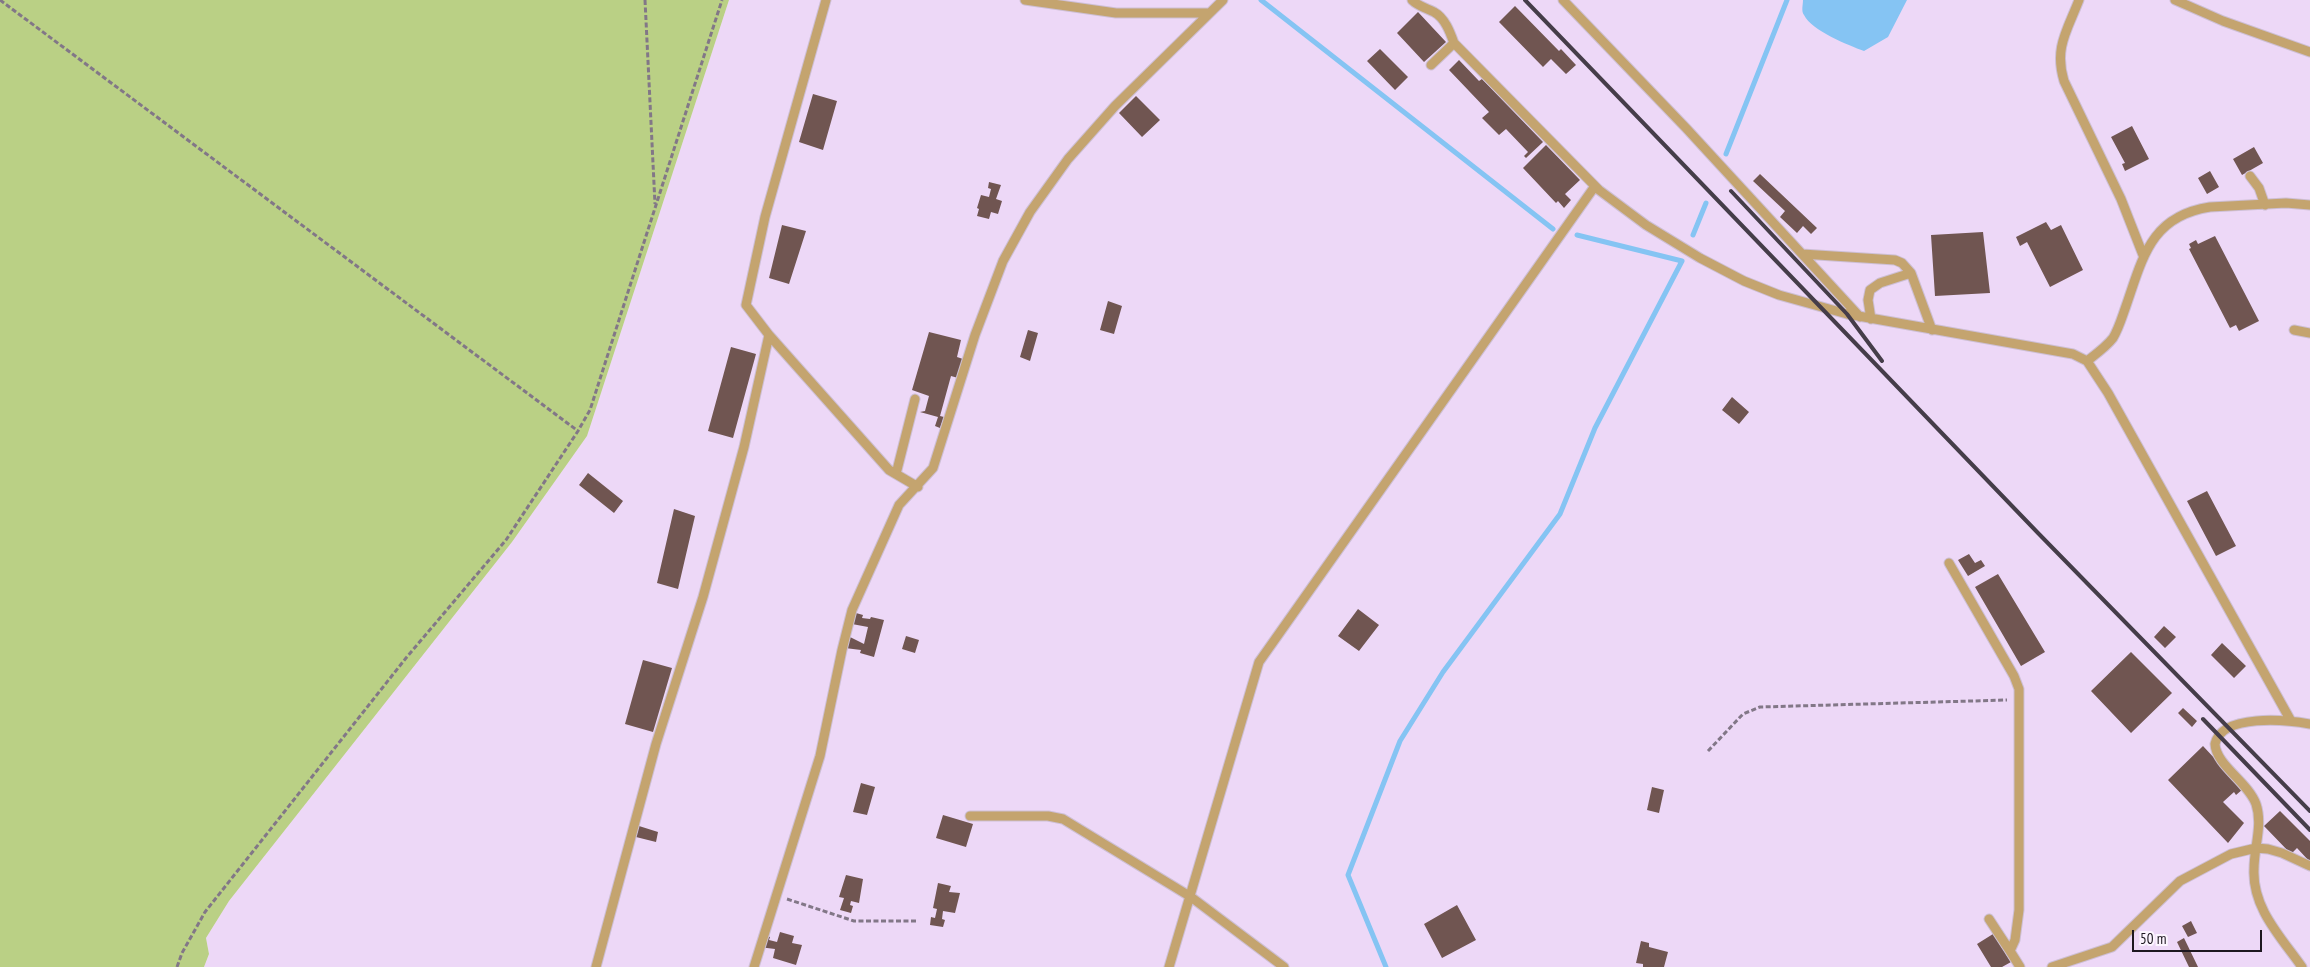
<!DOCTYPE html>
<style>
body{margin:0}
#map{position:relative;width:2310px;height:967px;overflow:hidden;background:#f4e4fc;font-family:"PT Sans Narrow",sans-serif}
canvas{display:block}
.scale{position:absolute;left:2132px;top:930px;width:130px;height:22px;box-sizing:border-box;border:2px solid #1d1720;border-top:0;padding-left:6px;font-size:15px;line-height:18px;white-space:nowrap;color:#1d1720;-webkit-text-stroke:4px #fcf5ff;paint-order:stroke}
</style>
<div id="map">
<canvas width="2310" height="967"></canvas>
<div class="scale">50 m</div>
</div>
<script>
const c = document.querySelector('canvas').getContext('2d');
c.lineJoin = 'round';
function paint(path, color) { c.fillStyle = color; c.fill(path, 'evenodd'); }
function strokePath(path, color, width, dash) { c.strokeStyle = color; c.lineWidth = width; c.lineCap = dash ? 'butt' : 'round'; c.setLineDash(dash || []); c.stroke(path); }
paint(new Path2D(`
 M729,0H2310V967H204L209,954L206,938L229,901L512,542L587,436Z`), '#edd8f7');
paint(new Path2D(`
 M0,0H729L587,436L512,542L229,901L206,938L209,954L204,967H0Z`), '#bad085');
paint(new Path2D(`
 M1803,0H1907L1888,37L1864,51C1848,45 1812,31 1804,15C1801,11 1803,5 1803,0Z`), '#85c4f3');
strokePath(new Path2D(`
 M1261,0L1553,229
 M1726,154L1787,0
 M1693,235L1706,203
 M1386,967L1348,875L1400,741L1443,672L1560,514L1595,428L1682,261L1577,235`), '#85c4f3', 5);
paint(new Path2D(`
 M1515,6L1559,51L1561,49L1576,65L1566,74L1551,59L1543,67L1499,22Z
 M1418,12L1446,42L1424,62L1397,33Z
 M1380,49L1408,77L1395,90L1367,61Z
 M1459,60L1479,81L1482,79L1543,142L1526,158L1524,156L1528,152L1506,129L1499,135L1482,118L1489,112L1449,70Z
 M813,94L837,101L823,150L799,142Z
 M1136,96L1160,120L1142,137L1119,113Z
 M2132,126L2149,159L2125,171L2122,164L2125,163L2111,137Z
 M1546,145L1580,180L1565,194L1571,200L1564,208L1558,201L1556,203L1523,168Z
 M2254,147L2263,163L2242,175L2233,159Z
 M2210,171L2219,187L2207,194L2198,178Z
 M1760,174L1817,228L1811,234L1803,226L1797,233L1780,217L1785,211L1753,181Z
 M989,182L1001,185L996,199L1002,201L998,214L991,212L989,219L977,216L979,209L977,208L981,195L989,197L991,189L988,188Z
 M2046,222L2051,230L2061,225L2083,270L2050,287L2027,242L2020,246L2016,237Z
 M782,225L806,231L789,284L769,278Z
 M1983,232L1990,293L1935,296L1931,235Z
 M2215,236L2259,321L2239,331L2236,325L2230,328L2189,249L2191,248L2189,244L2196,240L2198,244Z
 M1108,301L1122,306L1114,334L1100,330Z
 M1028,330L1038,333L1030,361L1020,357Z
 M929,332L961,340L957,357L963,359L958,378L951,376L940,416L944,417L940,428L935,426L938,417L920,412L925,411L929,396L912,390Z
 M731,347L756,354L733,438L708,431Z
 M1732,397L1749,412L1739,424L1722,410Z
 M588,473L623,501L614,513L579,485Z
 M2207,491L2236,546L2216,556L2187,501Z
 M674,509L695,516L678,589L657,583Z
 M1969,554L1975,563L1981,560L1985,566L1968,576L1958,560Z
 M1998,574L2045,652L2021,666L1975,587Z
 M1358,609L1379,625L1359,651L1338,636Z
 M856,613L863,615L862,618L870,619L871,617L884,620L874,657L860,653L861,650L845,648L848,636L864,644L868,627L852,624Z
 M2164,626L2176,637L2165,648L2154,637Z
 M906,636L919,640L915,653L902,649Z
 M2222,643L2246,666L2234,678L2211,655Z
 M2131,652L2172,693L2131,733L2091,691Z
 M643,660L672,668L653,732L625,724Z
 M2183,708L2197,721L2192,727L2178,713Z
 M2203,746L2243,789L2236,795L2234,792L2223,802L2244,823L2228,843L2168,780Z
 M861,783L875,787L867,815L853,812Z
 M1652,787L1664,790L1659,813L1647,810Z
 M2280,811L2310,841V862L2297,848L2291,854L2264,826Z
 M943,815L973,824L966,847L936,838Z
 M639,826L658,832L656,842L636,837Z
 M846,875L863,879L859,903L851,901L850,905L853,906L851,913L840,910L844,898L839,897Z
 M938,883L951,886L949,892L960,893L955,913L943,911L942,919L945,920L943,927L930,925L931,917L935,918L937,909L933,908Z
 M1457,905L1476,940L1442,958L1424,924Z
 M2191,921L2197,933L2188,937L2182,926Z
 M780,932L794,936L792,943L802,945L796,965L773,958L775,949L759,947L763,935L770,937L769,940L777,942Z
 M1993,934L2011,962L2002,967H1991L1977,944Z
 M2184,938L2198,967H2189L2177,942Z
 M1641,941L1649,943V947L1668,952L1664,967H1643V964L1636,963Z`), '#705551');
const lane = new Path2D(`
 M1025,0L1116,13H1209
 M1412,0C1418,6 1426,8 1434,12C1445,18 1450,32 1454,43L1599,190L1646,225L1700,258L1744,281L1779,295L1847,314L2073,354L2087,361
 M1563,0L1686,128L1860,317
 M2079,0C2067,31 2054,48 2064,81L2121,199L2143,255
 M2175,0L2223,21L2310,52
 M1431,65L1454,43
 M2250,176L2259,188L2265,205
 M1802,254L1895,260L1902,263L1911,273
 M1871,319L1868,300L1870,290L1880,283L1911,273L1932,330
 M2294,330L2310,333
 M769,335L889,470L918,487
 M896,474L915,399
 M1949,563L2014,676L2019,689V910L2015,940L2010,951L2020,967
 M2291,721L2108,393L2087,361C2096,354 2106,347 2113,338C2119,328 2122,317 2126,306C2143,257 2151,216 2210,207L2286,203L2310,205
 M970,816H1048L1063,819L1191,897L1284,967
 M1989,919L2010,951
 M596,967L656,744L703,597L744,447L769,335L746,305L765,217L826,0
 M754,967L820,756L842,650L852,610L899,505L933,468L975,335L1003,261L1030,212L1068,159L1115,106L1223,0
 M1169,967L1259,662L1595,186
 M2052,967L2112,947L2180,881L2231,854L2256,848L2268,849L2282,853L2310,866
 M2302,967C2281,937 2252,908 2254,869C2254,847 2263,825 2256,804C2248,782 2216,765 2215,744C2222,713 2287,720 2310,724`);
strokePath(lane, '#cdbfd4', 11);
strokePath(new Path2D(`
 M0,0L578,431
 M645,0L655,204
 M1708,751L1743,714L1760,707L2007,700
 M787,899L854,921H918
 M177,967L182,953L205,912L406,658L506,540L578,431L590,410L722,0`), '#827787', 3, [5, 2.5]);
strokePath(lane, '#c4a46f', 9);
strokePath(new Path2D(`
 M1525,0L2038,533L2310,811
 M1731,191L1847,314L1882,361
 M2203,719L2310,830`), '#453d49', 4);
</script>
